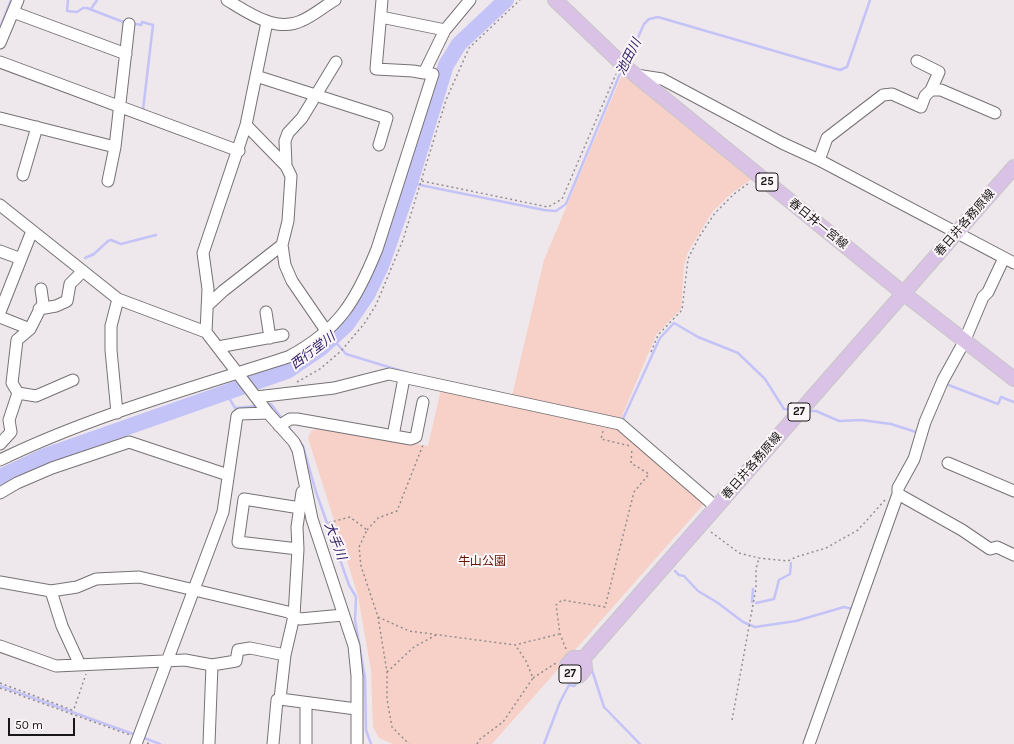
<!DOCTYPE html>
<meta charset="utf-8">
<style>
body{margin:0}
#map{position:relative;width:1014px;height:744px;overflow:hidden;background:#eee8ec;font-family:Karla,sans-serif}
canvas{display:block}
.scale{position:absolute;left:8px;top:718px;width:67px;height:18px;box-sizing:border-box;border:2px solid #181617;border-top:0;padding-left:5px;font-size:12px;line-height:14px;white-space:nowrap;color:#181617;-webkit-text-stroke:3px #fcf6f9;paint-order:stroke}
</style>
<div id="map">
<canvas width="1014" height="744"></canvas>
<div class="scale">50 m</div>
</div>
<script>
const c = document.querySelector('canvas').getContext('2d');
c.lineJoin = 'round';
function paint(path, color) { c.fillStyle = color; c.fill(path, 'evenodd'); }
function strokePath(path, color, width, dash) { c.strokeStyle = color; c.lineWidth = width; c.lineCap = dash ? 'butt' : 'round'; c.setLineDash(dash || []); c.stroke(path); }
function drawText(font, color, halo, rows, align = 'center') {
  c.font = font + ' Karla,"Noto Sans JP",sans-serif'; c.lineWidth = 4; c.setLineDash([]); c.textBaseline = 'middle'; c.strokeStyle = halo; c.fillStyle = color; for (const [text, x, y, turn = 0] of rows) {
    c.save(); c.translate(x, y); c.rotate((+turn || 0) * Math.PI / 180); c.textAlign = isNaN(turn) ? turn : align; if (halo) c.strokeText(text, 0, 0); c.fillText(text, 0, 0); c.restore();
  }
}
paint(new Path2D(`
 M625,75L753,178L732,193L713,211L688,252L684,266L681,309L656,335L617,428L703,502V505L492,744H393L379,738L373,727L371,671L358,596L308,438L311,431L318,428L428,446L441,389L510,404L544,260L621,77Z`), '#f7d1c7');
strokePath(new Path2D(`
 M68,0L67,11L77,12L83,8H87L126,23
 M91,9L97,0
 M131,23L141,25L142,22L153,25L143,110
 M0,28L11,0
 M627,62L644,24L649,19L658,17L840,70L847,67L870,0
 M410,183L544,210L556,211L566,204L622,69
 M85,258L94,254L108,241L111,240L121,244L156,235
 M332,338L346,354L405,372
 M946,384L998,404L1001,397L1014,402
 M225,391L235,408L258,406
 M265,405L271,404L283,420
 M807,411H816L839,421L861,420L891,424L919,433
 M620,420L622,421L660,338L674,323L698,337L738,353L765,379L784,409L794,410
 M287,425L303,446L316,492L349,585L356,597L355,620L365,678L366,730L371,744
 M675,571L679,575L684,576L698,591L718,603L743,622L755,627L796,621L844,607L853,609
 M752,602L753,589
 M756,603L774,599L779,580L790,574L791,563
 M591,667L604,707L640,744
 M0,686L133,734
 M144,738L160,744
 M544,744L560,702L569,685L574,686L579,681`), '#c4c3f8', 2.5);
strokePath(new Path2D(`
 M0,477L45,456L287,371L321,348L347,324L367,295L381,266L410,183L446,65L459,44L506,0`), '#c4c3f8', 16);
const minor = new Path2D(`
 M227,0C247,12 276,33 301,21C313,16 323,7 335,0
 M382,0L376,69L413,71L424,73L445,30L470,0
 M13,12L126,54
 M381,17L445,30
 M267,22L246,125L203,253L208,289L206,332L268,413L294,442L298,450L312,519L354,646L357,676V744
 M0,43L18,0
 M917,61L939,72L931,90
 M0,62L239,151
 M636,75L662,79L782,143L819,160L1014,263
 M256,76L387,118L379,145
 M0,118L115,147
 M819,160L827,138L883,95L892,94L921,107L925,96L931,90H941L995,113
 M286,166L285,141L288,133L302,118L336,62
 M23,175L37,127
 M108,181L115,147L129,24
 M0,205L118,299L206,332
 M282,245L285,265L292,281L327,332
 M0,251L21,259
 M207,306L223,291L282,245L288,221L291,176L286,166L246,125
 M39,309L56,306L67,301L70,284L83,271
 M0,312L32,231
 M266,312L270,338
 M0,317L30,329
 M218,347L283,335
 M18,393L12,383L17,340L30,329L43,303L41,289
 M256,397L334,388L389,374L606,421L620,424L716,507
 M117,413L111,350V326L118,299
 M279,426L290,419H297L411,439L416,437L423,402
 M393,436L404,378
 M0,444L11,432L9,420L18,393L36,396L73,380
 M0,460C90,416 192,388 288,357C339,330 356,301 377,249L433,74
 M948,463L1014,491
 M306,490L302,492L297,527L298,549L294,616L285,655L280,699L356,709
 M0,493L17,483L52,468L129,442L228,475
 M898,494L962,530L990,549L997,547L1014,555
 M298,549L238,542L244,499L300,508
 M0,582L51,591L77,587L96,579L139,577L288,612L300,619L343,615
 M51,591L62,626L80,665
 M0,646L56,666L185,660L212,665L209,744
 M212,665L236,661L238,650L250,648L285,655
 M136,744L223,512L237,416L240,414L268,413
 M273,744L277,700L280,699
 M306,744V703
 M809,744L898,494V488L914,459L925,422L943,380L964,342L983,297L988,292L1004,258`);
const major = new Path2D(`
 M555,0L623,65L903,293L1014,379
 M573,658H584L585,669L579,676H574L567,670V665Z
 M584,658L1014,167`);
strokePath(minor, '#777275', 13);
strokePath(major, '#c8c7c7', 16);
strokePath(new Path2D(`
 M422,181L548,207L562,199L616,74
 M651,352L658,335L682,310L688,259L699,237L715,213L734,194L749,183
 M297,382L320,369L341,351L364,324L376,305L403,240L446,100L469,48L520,0
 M603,431L601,439L630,446
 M324,524L350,517L367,530L359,547L361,566L378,617L409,631L515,645L559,634
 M367,530L378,518L397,511L423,445
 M711,532L739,553L759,558L788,561L796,557L826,548L858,530L885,500
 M378,617L387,672V699L392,727L409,744
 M566,649L560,634L556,605L562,600L605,607L634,492L649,474L631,463L632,448
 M387,672L414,647L436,635
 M533,678L556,663
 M0,683L72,710L74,709L86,674
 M0,688L130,735
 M732,720L756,588V569L759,558
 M147,743L151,744
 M477,744L480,739L503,722L533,678L526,661L516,646`), '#928e90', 1.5, [2, 3]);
strokePath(minor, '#fff', 11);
strokePath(major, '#d9c2e6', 14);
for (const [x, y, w] of [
 [767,182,22],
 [799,412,22],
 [570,674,22]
]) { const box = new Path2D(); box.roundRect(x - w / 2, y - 9, w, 18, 3); c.fillStyle = '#fcf6f9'; c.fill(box); strokePath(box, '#181617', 1); }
drawText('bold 11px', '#181617', null, [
 ["25",767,182],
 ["27",799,412],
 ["27",570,674]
]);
drawText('12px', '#181617', '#fcf6f9', [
 ["春日井各務原線",965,223,-49],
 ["春日井一宮線",818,224,39],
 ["春日井各務原線",752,466,-49]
]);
drawText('12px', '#681400', '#fcf6f9', [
 ["牛山公園",482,562]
]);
drawText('italic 13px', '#2b1e66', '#fcf6f9', [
 ["池田川",629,57,-63],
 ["西行堂川",313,351,-37],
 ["大手川",335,541,69]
]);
</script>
